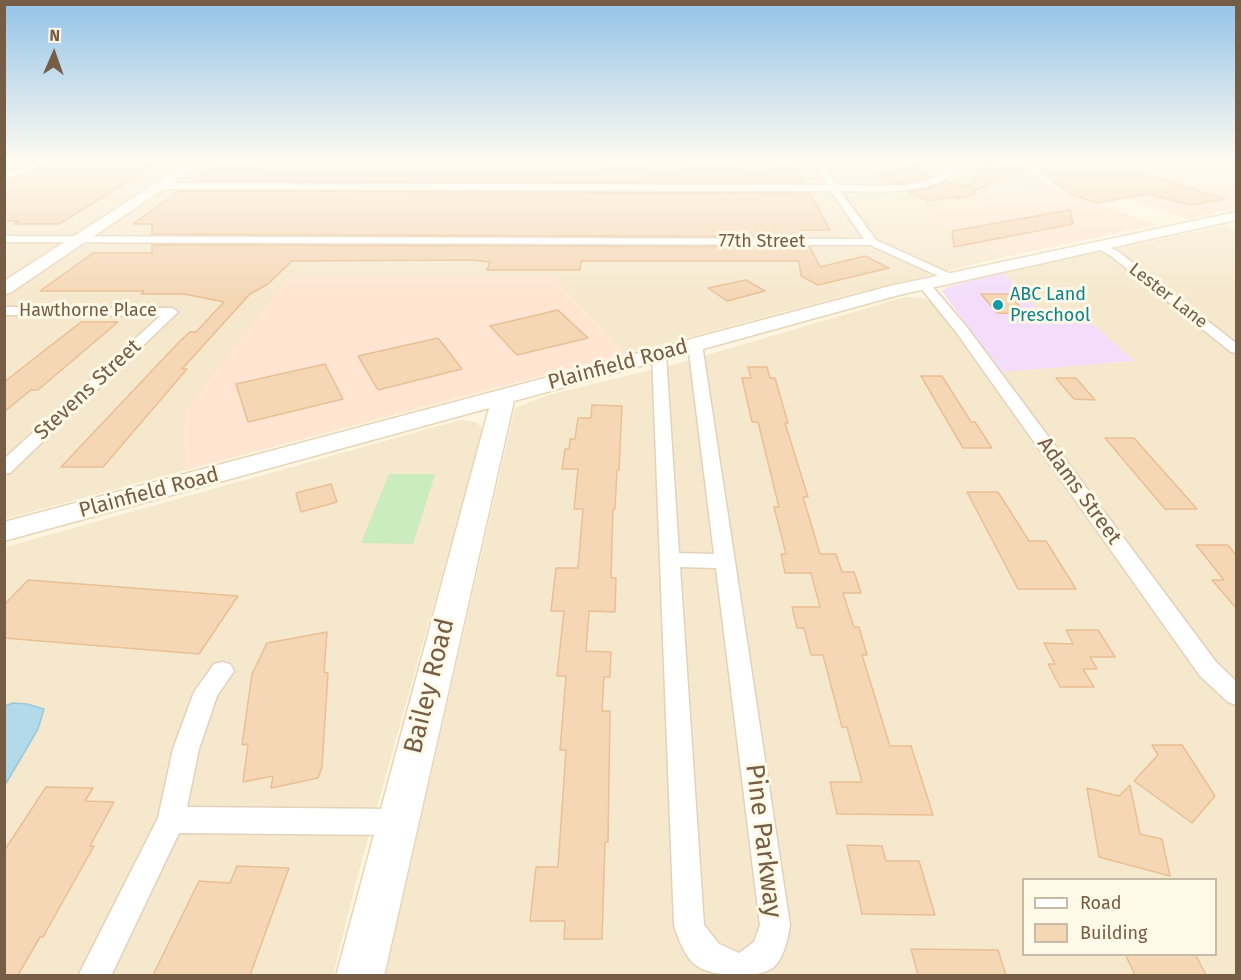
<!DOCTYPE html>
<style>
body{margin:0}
#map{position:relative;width:1241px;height:980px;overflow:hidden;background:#fef6e0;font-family:"Fira Sans",sans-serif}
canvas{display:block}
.frame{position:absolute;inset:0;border:6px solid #765d45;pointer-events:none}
.legend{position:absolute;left:1022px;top:878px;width:195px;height:78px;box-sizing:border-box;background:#fff9e7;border:2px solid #c8bba6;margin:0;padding:8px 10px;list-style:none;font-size:18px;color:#765d45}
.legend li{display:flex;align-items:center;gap:12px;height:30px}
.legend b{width:30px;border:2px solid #c8bba6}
.north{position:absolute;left:24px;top:24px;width:60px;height:60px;-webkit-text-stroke:4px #fff9e7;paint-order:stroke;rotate:2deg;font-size:16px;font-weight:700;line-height:24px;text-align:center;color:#765d45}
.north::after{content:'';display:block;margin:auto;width:21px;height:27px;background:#765d45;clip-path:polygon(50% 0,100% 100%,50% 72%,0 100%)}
</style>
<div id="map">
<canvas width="1241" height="980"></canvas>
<div class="frame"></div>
<ul class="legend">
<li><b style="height:8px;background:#fff"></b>Road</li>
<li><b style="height:16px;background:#f5d7b5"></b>Building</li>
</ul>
<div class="north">N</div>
</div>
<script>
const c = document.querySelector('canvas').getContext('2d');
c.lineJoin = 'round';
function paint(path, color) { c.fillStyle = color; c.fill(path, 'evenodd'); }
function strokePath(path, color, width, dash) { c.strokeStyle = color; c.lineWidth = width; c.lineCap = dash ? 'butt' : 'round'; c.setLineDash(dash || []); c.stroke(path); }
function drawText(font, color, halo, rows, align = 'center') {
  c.font = font + ' "Fira Sans",sans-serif'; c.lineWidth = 6; c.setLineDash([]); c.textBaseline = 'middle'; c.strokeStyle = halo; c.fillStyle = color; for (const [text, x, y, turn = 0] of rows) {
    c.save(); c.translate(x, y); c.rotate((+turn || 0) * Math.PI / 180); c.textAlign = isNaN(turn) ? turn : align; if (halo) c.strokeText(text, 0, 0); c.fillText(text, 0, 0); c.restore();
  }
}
paint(new Path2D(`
 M5,162H188L5,280Z
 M203,162H1023L1050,187L922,214L961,236L1008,256L832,299L625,354L550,276L185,411L186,470L5,519V295Z
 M1226,225L1236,231V975L385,976L515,408L548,395L679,363L905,297L923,298L936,304L987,373L1134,361L1086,318H1045L1003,273ZM1024,880H1216V954H1024Z
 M460,420L476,422L483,429L356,882L333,975L5,976V547Z`), '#f6e8cd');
paint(new Path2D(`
 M1023,162H1236V208L1187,219Z
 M1050,187L1158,225L1008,256L961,236L921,214Z
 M290,276H550L625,354L186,470L185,411Z`), '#ffe5d2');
paint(new Path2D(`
 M1003,273L1045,317L1086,318L1134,361L1001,372L942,291L950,286Z`), '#f3ddfa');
paint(new Path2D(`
 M389,474H435L413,544L361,543Z`), '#cbecbd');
const water = new Path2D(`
 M13,703L27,704L44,709L38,729L5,785V706Z`);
paint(water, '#b3dae8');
strokePath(water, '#99c8db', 1.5);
const building = new Path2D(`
 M52,162H160L59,224H14L19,221H4V182Z
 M924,163L922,173L931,176L922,179L893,184L875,175Z
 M985,165L1025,168L972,192L977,194L957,199L959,196L928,201L909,192L929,188L946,181L967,187Z
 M772,166H794L804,183L194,181L214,167H252L247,171H263L260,173L608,172V168H645V172H685L684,168H737L738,172H775Z
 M1039,171H1136L1225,199L1191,205L1147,194L1097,203L1071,194Z
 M179,191L810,193L830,230H801L805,237L152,234V224H133Z
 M1070,210L1073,224L954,247L952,231Z
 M152,245L810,247L820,267L865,256L889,268L818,285L801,276L799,261H581L580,270H487L490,262L472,260L292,261L268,284L250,294L182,369H187L103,467H61L179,342L190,332H196L224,302L184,294H141L144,291H40L93,253H152Z
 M746,280L765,291L727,301L708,288Z
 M981,294H1009L1026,314L997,313Z
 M558,310L588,338L517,355L490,326Z
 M81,322H118L38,390H31L4,412V382Z
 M438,338L462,369L378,390L358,356Z
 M325,364L343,399L248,422L236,384Z
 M748,367H767L770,378H775L788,423H785L808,497H803L820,554H836L842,572H854L861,593H843L854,627H859L867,655H862L890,746H911L933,815L837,814L830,782H862L847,727H842L823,655H811L804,628H797L792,607H820L811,573H785L781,554H786L774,507H779L758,422H752L742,378H751Z
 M921,376H942L971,422H975L992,448H963Z
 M1056,378H1076L1095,400L1074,399Z
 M592,405L622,406L619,470H617L615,509H613L611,578H616L615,612L589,611L586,651L611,652L610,677H604L602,711H610L608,842H605L602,939H564L565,921H530L536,867H558L566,750H560L566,676H557L564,611H551L556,568H578L583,509H574L578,469H562L565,449H569L570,439H575L578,418H591Z
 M1105,438H1134L1197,509H1165Z
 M331,484L337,502L301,512L296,493Z
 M967,492H998L1029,541H1046L1076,589H1018Z
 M1196,545H1228L1236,555V608L1212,580H1224Z
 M28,580L238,596L199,654L4,638V605Z
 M1066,630H1098L1115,657H1090L1097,669H1083L1094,687H1060L1048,664H1055L1044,643L1073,644Z
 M327,632L324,672L328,673L322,767L318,778L271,788L273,776L243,782L248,744L242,745L252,674L267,643Z
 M1152,745H1182L1215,796L1192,823L1134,781L1158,755Z
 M1130,785L1140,834L1162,839L1170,876L1099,857L1087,788L1119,796Z
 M46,787L93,788L85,801L114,802L90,846H94L43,937H40L18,975H4V851Z
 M847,845L882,846L886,861H919L935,915L862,914Z
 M237,866L289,868L250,975H153L199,881L230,883Z
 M911,949L998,950L1006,975H918Z
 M1125,954H1195L1206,975H1135Z`);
paint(building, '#f5d7b5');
strokePath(building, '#e9bf94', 1.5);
const street = new Path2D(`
 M39,162H50L4,180V174Z
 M813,162H821L837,185C872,185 917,192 948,170L947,162H955V173C923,196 878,191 840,191L876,240L953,275V279H945L870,245L4,242V236L864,239L831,191L160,189L155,186L160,183L828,185Z
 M1099,242L1119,252L1236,343V353L1231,352L1111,256L1095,247V243Z
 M923,279L927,280L966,326L1216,662L1236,681V705L1228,702L1200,676L956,332L919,286V280Z
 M4,307L172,308L178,312L10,473L4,474V459L160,316L4,315Z
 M695,340L702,344L790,925C788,939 784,957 774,967C757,980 708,978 692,962C683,952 678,938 674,925L652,355L659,351L666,355L679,553L714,554L688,344ZM680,567L716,568L760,925L754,942L739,953L719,944L704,925Z
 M222,662L230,664L234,671L217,696L199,749L187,807L397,809L407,813L411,822L407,831L397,835L179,833L111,976H78L158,818L173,749L194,692L214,664Z`);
const secondary = new Path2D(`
 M189,162H203L10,293L4,294V281Z
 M1236,212V220L899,295L514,401L384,976H336L489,408L4,541V522L890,286Z`);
strokePath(street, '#e2d2bb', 3);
strokePath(secondary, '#e8d5b8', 3);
paint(street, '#fff');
paint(secondary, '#fff');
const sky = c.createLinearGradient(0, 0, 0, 299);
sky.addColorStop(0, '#93c3e8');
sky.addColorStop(0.54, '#fffbf1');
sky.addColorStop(1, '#fffbf100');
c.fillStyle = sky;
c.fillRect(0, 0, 1241, 299);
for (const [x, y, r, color] of [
 [998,305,6,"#0f9aa8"]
]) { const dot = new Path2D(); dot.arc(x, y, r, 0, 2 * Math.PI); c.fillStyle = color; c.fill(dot); strokePath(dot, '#fff9e7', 2); }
drawText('18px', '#765d45', '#fff9e7', [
 ["77th Street",762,242],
 ["Lester Lane",1168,296,38],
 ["Hawthorne Place",88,311]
]);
drawText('18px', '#0d838f', '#fff9e7', [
 ["ABC Land",1010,295],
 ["Preschool",1010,316]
], 'left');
drawText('21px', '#765d45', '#fff9e7', [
 ["Plainfield Road",618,365,-15],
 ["Stevens Street",88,390,-43],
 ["Adams Street",1079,491,54],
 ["Plainfield Road",149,493,-15]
]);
drawText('26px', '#765d45', '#fff9e7', [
 ["Bailey Road",430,686,-76],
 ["Pine Parkway",763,841,83]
]);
</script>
